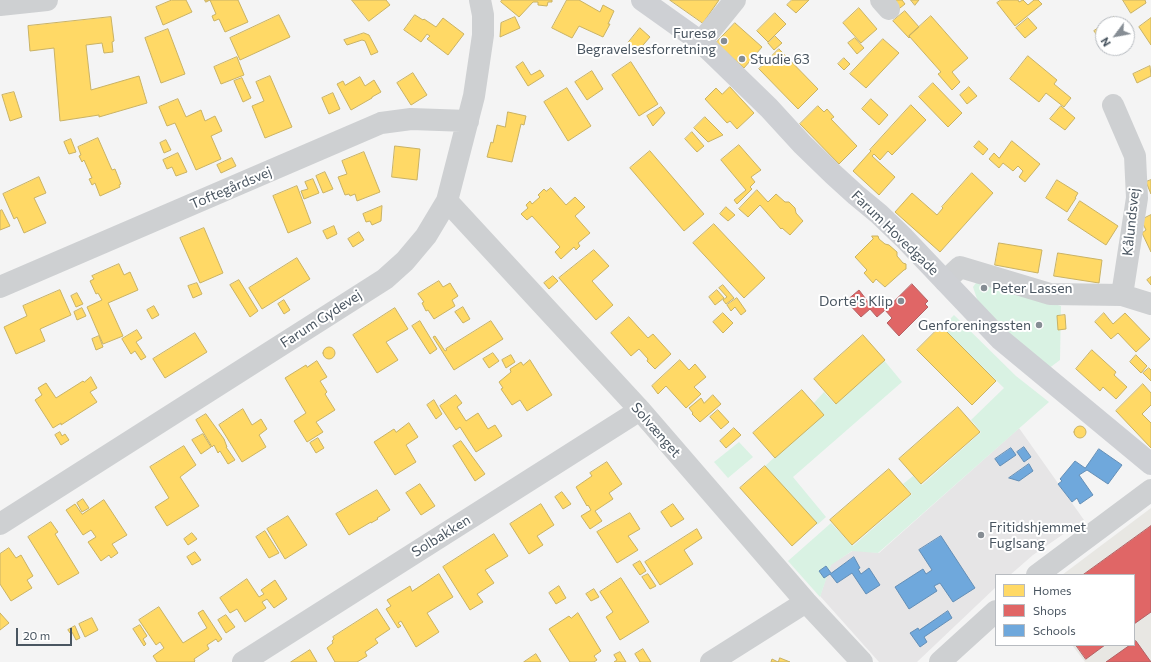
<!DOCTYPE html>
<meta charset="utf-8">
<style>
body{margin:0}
#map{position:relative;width:1151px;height:662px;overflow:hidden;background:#f4f4f4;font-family:Commissioner,sans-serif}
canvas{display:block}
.legend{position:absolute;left:995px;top:574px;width:140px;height:72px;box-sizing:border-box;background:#fff;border:1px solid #b7bbc0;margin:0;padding:5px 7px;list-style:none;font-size:12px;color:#4a5661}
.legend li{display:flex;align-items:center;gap:8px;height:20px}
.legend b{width:20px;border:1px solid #b7bbc0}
.north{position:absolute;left:1095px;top:16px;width:40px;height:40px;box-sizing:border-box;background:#fff;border:1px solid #b7bbc0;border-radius:50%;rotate:238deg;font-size:11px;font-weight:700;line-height:16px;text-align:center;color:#4a5661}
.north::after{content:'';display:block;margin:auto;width:14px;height:18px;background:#868d94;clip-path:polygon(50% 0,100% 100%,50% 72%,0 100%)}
.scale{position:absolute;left:16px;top:628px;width:56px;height:18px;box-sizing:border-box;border:2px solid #4a5661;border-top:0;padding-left:5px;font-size:12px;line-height:14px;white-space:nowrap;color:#4a5661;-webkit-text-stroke:3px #fff;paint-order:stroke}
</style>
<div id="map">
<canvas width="1151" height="662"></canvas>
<ul class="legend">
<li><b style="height:11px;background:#ffd966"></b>Homes</li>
<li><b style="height:11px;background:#e06666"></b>Shops</li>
<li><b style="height:11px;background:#6fa8dc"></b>Schools</li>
</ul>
<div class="north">N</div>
<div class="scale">20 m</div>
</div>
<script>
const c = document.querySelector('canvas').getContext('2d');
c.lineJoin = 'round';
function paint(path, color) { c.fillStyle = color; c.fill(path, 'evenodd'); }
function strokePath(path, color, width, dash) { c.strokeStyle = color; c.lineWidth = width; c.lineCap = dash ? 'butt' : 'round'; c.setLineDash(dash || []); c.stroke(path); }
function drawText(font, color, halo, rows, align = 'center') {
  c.font = font + ' Commissioner,sans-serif'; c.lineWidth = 4; c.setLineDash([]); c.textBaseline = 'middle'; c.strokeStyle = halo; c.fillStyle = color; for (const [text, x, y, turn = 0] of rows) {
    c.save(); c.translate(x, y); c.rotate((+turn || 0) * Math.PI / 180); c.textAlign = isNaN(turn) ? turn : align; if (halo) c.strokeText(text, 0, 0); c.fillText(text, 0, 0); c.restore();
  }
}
paint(new Path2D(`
 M1151,508V662H1085L1072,645H1134V575H1062Z`), '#e8e7e3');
paint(new Path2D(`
 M1019,428L1084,520L1033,555L1010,575H996V587L917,662H879L820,596L831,564L854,550L879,553Z`), '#e6e5e6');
paint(new Path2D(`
 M978,280L1061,306L1060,360L1048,369L979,305L973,287Z
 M954,315L1016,376L1049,402L878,553L852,551L831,565L820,597L788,561L831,523L853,546L912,494L903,484L913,476L922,485L981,432L971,420L1004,388L942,327Z
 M883,359L902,382L793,477L826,517L817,525L764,467L821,414L813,404L824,392L835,404Z
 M739,442L753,457L728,478L714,462Z`), '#d9f2e3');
const homes = new Path2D(`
 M172,0H186L192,12L163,25L156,7Z
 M205,0H238L248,22L225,32L219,19L214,21L212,16L216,14L210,0L206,2Z
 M352,0H386L390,5L369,21Z
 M502,0H552V2H548L547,6L538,5V2H533L519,17L501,2Z
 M567,0H579L600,12L603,5L614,11L608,24H610L603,37L579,26L572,38L552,28Z
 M670,0H719L703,23Z
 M792,0H809L796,13L787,5Z
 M884,0H902L905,4L895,12Z
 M911,0H919L915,5Z
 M1001,0H1018L1019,2L1023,0L1028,5L1034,0H1038L1042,4L1015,26L997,3Z
 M1123,0H1145L1146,3L1131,13Z
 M859,8L877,29L861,43L843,23Z
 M905,11L919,27L909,36L910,37L909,38L893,21Z
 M775,13L786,24L768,42L757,31Z
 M279,15L290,37L240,60L230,38Z
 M415,15L423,20L424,19L436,27L443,18L464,34L448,55L427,39L430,36L427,34L421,42L404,30Z
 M931,16L968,58L952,72L960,82L952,90L938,74L941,72L909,36Z
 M111,17L114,41L112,42L113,52L104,53L102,43L86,45L91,90L139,76L147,103L99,117V115L60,121L54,48L30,51L28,26Z
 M515,17L520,28L500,37L501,23Z
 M1114,17L1118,24H1104Z
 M1028,18L1037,28L1025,38L1016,28Z
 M1151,18V45L1139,27Z
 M735,23L762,47L744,68L716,43Z
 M1103,25V39L1101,41L1094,31Z
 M640,28L650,37L638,51L628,43Z
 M168,29L185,74L161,83L145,38Z
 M364,33L369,35L378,52L371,55L365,41L362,40L347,45L344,40Z
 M775,36L782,43L774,50L768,43Z
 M855,38L864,48L857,54L848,43Z
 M883,39L899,53L866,88L850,74Z
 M779,49L818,89L798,109L759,69Z
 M1028,56L1057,80L1054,84L1071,98L1064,107L1046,93L1039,102L1010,79Z
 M237,57L244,75L221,84L214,67Z
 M844,58L850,64L844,70L838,64Z
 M523,62L531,75L540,70L544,76L528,86L516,67Z
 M631,62L658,104L639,116L612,75Z
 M1150,66L1151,76L1137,83L1133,74Z
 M592,71L603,89L587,100L575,82Z
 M413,73L427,95L411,105L397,83Z
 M270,76L292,127L265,138L252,106L264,101L256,82Z
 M360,77L365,86L374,80L381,92L372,97V98L351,110L337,84L343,81L345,85Z
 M242,78L251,98L243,102L234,81Z
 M933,83L962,113L948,127L919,97Z
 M730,87L754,113L737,129L730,121L727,123L705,99L716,88L722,94Z
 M969,87L977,96L967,104L960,95Z
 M567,88L591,126L568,141L544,102Z
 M14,92L22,117L10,121L2,95Z
 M333,93L340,109L329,114L322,98Z
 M178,99L186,117L201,110L205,121L215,116L222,131L211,136L221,159L196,170L175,123L167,126L159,107Z
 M871,99L888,115L879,125L862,109Z
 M911,105L926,120L892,155L888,151L880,160L874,154L872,156L895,177L879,195L853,171L871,151L870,150Z
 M818,106L824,112L827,109L834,117L831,119L857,146L839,164L800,124Z
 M1061,106L1075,118L1065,130L1050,119Z
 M661,107L665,113L653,126L647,116Z
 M508,112L526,116L524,125L521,124L512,162L487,157L491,142L493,143L497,125L505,127Z
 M705,117L723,135L708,142L694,128Z
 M692,132L704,146L697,152L685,139Z
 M98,138L112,170L115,169L121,184L119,185L120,187L100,196L95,183L92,185L89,179L92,178L84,160L82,162L79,156L81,155L78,147Z
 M71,139L76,152L69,154L64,142Z
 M166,140L171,150L164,153L160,143Z
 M979,141L988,149L983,155L974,147Z
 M1012,141L1040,164L1025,182L1019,177L1023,171L1018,166L1013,171L1003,163L999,168L989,159L994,153L999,158Z
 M739,145L761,170L751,177L755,182L750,187L752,189L737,204L734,200L746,190L721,160Z
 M395,146L420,149L417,180L392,177Z
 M650,151L704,214L684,231L630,168Z
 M364,152L380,192L357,201L355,194L350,196L349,194L345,195L338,177L347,174L342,161Z
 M178,153L187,172L176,176L172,167L167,169L163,160Z
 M232,158L236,166L221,173L217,165Z
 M325,172L333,189L323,193L316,176Z
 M972,173L993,193L940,252L895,212L912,193L937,215L943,208L942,207Z
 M39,177L46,193L34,198L46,223L24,233L17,217L14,219L3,194Z
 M313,179L319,193L304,199L301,191L308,189L305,182Z
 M1057,180L1078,193L1075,198H1076L1067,212L1046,198Z
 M1151,180V194L1146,182Z
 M297,186L311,223L288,233L273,196Z
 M551,188L566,205L575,197L585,207L575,216L590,233L578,243L580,246L576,250L574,247L561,259L555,252L560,247L532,216L527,220L521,214L528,208L526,205L530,201L532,204L540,197L538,195L544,189L546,191Z
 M757,190L768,202L776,194L785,202H789L795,208L796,213L803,221L790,235L782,228L781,229L760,205L748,217L739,209Z
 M1080,201L1118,226L1106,245L1068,220Z
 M382,206L381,221L372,225L370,221L366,222L363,214Z
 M726,207L735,215L728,221L720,214Z
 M2,210L10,226L0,230V211Z
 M1151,215V252L1142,233L1146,230L1141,220Z
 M714,224L765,278L744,298L693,243Z
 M334,226L337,234L327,239L323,231Z
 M204,228L223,273L200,283L180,238Z
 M359,232L364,240L353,247L348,239Z
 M872,236H878L879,239L885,244L889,245L897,252V256L903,263L906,264V269L904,270L885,287L876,279L873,283L864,273L867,270L855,257L873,239Z
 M999,243L1042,250L1038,273L995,265Z
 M594,250L609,266L592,281L613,305L596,320L559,278Z
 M1058,253L1102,260L1099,283L1054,276Z
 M297,258L310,279L262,309L249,288Z
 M119,264L124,275L130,272L138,290L108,303L123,336L103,344L87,307L102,300L98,293L96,294L90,281L94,279L92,276Z
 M553,276L558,281L549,289L544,283Z
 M1151,277V285L1147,280Z
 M239,280L258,311L250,317L230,285Z
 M439,281L443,287L450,283L458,296L452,300L455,306L434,319L428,310L426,311L422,303L424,302L418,294Z
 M197,283L202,294L193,298L188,286Z
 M723,285L734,298L726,304L723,300L727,297L719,288Z
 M60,290L71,315L40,329L45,341L16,354L4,327L27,316L23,306Z
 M717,290L724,298L715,305L709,297Z
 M77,293L83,304L76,307L71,296Z
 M737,298L746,311L741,315L735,307L731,311L727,305Z
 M284,300L290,310L284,314L278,304Z
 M154,306L159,315L152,319L147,310Z
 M463,307L470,319L463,323L455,312Z
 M82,308L86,316L77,320L74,312Z
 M395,308L408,329L386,342L398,360L377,373L353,335Z
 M723,313L733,323L723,333L713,322Z
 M1104,313L1113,324L1125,313L1150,339L1136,352L1118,333L1111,339L1095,322Z
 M1065,315L1066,329L1058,330L1057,316Z
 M629,317L648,338L653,334L671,354L655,369L647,361L648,359L639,349L631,356L611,333Z
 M420,321L437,349L430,354L412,326Z
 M491,321L503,339L454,370L433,337L435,336L445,351L447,350L446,349Z
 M941,326L996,381L972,405L917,350Z
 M137,330L142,338L136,342L146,357L141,360L135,351L131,354L122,339Z
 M195,333L207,352L165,378L153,359Z
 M863,335L885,360L836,404L814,379Z
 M99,336L103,347L96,350L92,339Z
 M323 353a6 6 0 1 1 12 0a6 6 0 1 1-12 0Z
 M1092,350L1116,372L1114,375L1127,387L1116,399L1103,387L1100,391L1076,369Z
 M493,353L499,361L489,368L483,359Z
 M511,355L515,362L506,368L502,360Z
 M1136,355L1147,366L1141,373L1130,362Z
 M530,360L552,395L527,411L520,400L512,405L501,389L503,388L499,382L511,372L510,369L521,362L523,365Z
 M680,360L689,370L695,364L706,377L694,387L701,394L686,408L666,386L658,394L652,386Z
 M317,361L327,377L320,381L327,392L325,394L335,410L316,422L323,432L307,442L294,421L306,413L285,378L306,365L307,367Z
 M1149,368L1151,370V381L1143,373Z
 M91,377L97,388L90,392L97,402L61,425V423L53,428L35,400L42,395L38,388L46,383L56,398L83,381L84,382Z
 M1143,384L1151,393V405L1142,414L1151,423V448L1116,411Z
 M802,390L824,415L775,458L753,433Z
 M456,395L462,403L457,407L466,421L478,413L488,429L495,425L502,436L476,452L460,427L456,430L440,406Z
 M713,395L721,404L700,422L692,414L693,413L689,408L701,398L704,403Z
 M434,400L442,414L436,419L427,405Z
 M958,407L980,432L921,484L899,459Z
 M243,409L252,425L261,419L267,429L259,435L266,447L242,462L219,425Z
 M718,410L729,422L721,429L710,417Z
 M206,414L224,439L227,447H226L235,460L228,464L220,451L218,453L214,445L212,447L196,420Z
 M409,423L418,437L406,445L416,462L395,475L374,442L394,429L396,432Z
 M1074 432a6 6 0 1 1 12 0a6 6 0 1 1-12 0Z
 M734,428L741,435L726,448L720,441Z
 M60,432L62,436L65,434L69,440L61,445L55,435Z
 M203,434L211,447L201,454L192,440Z
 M318,438L324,448L316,453L310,443Z
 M461,441L485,474L475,481L453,446Z
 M184,446L196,465L180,477L199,506L167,526L155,507L169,498L150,467Z
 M607,462L622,484L609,493L613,499L595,511L602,521L590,529L581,516L591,510L588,505L587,506L576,487L592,476L590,473Z
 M765,466L817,523L792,546L740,488Z
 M889,469L911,494L852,545L830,520Z
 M420,484L435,506L421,515L406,493Z
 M377,490L390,510L377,518L378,519L371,523V522L349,535L336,514Z
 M562,492L571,504L563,509L555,497Z
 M83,499L89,508L82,512L77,503Z
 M104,500L127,535L112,544L118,553L111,558L109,555L101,561L88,542L96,537L91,530L83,535L66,510L75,504L82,514Z
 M541,504L554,525L537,536L543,545L529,554L510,524Z
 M673,504L684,519L671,527L661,512Z
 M630,513L640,529L628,536L638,550L617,563L597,532Z
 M288,516L307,545L285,559L267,529Z
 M51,522L58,532L55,534L79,573L58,585L28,537Z
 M697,529L702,538L684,550L693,564L660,585L645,562Z
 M265,531L279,553L269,558L256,537Z
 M192,533L197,539L188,545L184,539Z
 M494,534L508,556L485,570L494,583L477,594L483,602L470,610L443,567Z
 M9,548L16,558L21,555L33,576L27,580L32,588L11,601L0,584V554Z
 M195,552L201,560L192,565L187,557Z
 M640,561L646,571L640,575L633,565Z
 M439,574L453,597L427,613L439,632L416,647L401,621L398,623L401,626L398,628L386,609L391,606L387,600L410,586L412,591Z
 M648,574L656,586L650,589L642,577Z
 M621,578L649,622L620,640L606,617L613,612L600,592Z
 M247,579L259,597L264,594L261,590L275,580L287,599L274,608L267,599L262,602L266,608L245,622L237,609L230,613L220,598Z
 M559,586L566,598L556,604L549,593Z
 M594,589L599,597L591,601L586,594Z
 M159,607L183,643L207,628L198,613L203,610L222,639L218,642L216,639L207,645L209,649L194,659L195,661L194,662H157L153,656L164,648L160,642L156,645L139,620Z
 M377,609L390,629L375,639L378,643L365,652L367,656L357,662H335L327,648L333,643L332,641L334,639L333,637Z
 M0,613L9,623L0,630Z
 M578,613L601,651L594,656L597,660L594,662H570L549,629L569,616L571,618Z
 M226,615L235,627L226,633L218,620Z
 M92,618L98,630L85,637L79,624Z
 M140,625L147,636L143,639L146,644L144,646L133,629Z
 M75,626L80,638L76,640L72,632L70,633L68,630Z
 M643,649L651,662H640L635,654Z
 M310,650L317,662H291Z
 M620,652L626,662H614L617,660L614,655Z
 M536,654L541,662H524Z
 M780,658L790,662H771L772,659L778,662Z`);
paint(homes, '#ffd966');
strokePath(homes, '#c9b264', 1);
const shops = new Path2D(`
 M912,284L928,301L925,304L928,307L899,336L887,323L892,318L885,310L877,317L870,309L861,317L846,301L859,290L872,307L881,300L886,305L889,302L891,304Z
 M1151,526V612L1134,624V575H1083Z
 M1136,641L1151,662H1106L1130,645H1134V642Z
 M1076,645H1105L1086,659Z`);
paint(shops, '#e06666');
strokePath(shops, '#b36164', 1);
const schools = new Path2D(`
 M1024,447L1031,457L1024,462L1017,452Z
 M1011,448L1016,455L1000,466L995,459Z
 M1099,449L1122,465L1108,484L1087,470L1079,475L1093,495L1080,504L1077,498L1072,502L1058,484L1062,481L1060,479L1075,461L1085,468Z
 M1029,464L1033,471L1019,481L1009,478Z
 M941,536L975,588L953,602L940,583L934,586L937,591L909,609L895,587L923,569L926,574L932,570L919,550Z
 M854,557L860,568L858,569L861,574L869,568L880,585L866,594L852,573L837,583L830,574L824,578L819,571L826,566L831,573Z
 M948,611L952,618L924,637L927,642L920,647L910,633L918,628L919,630Z`);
paint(schools, '#6fa8dc');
strokePath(schools, '#648fb7', 1);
strokePath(new Path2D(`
 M881,0L889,9
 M0,5L47,0
 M701,42L735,0
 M1113,105L1135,156L1137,198L1122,295
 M447,201L640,410L806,602L862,662
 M945,281L960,267L1050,294L1122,295L1151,304
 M0,287L381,123L411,119L468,121
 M0,524L385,279L405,261L426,236L447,201L474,96L483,35V15L480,0
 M1037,575L1151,490
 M243,662L640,410
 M711,662L806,602
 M940,662L996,611`), '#ced0d2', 22);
strokePath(new Path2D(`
 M642,0L701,42L769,108L802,144L834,175L856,195L879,214L904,238L1000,339L1151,464`), '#ced0d4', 22);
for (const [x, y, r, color] of [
 [724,41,4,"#868d94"],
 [742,59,4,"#868d94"],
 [984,288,4,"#868d94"],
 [901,301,4,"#868d94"],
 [1039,325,4,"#868d94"],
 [981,535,4,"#868d94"]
]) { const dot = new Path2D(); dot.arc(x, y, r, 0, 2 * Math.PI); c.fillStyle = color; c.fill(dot); strokePath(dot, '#fff', 1.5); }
drawText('14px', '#4a5661', '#fff', [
 ["Furesø",716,33],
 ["Begravelsesforretning",716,49],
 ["Studie 63",750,59,"left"],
 ["Peter Lassen",992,288,"left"],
 ["Dorte's Klip",893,301],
 ["Genforeningssten",1031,325],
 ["Fritidshjemmet",989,527,"left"],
 ["Fuglsang",989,543,"left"]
], 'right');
drawText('14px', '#4a5661', '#fff', [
 ["Toftegårdsvej",231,188,-23],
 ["Kålundsvej",1131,222,-84],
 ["Farum Hovedgade",895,233,44],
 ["Farum Gydevej",321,319,-33],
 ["Solvænget",656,430,49],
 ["Solbakken",441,536,-32]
]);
</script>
